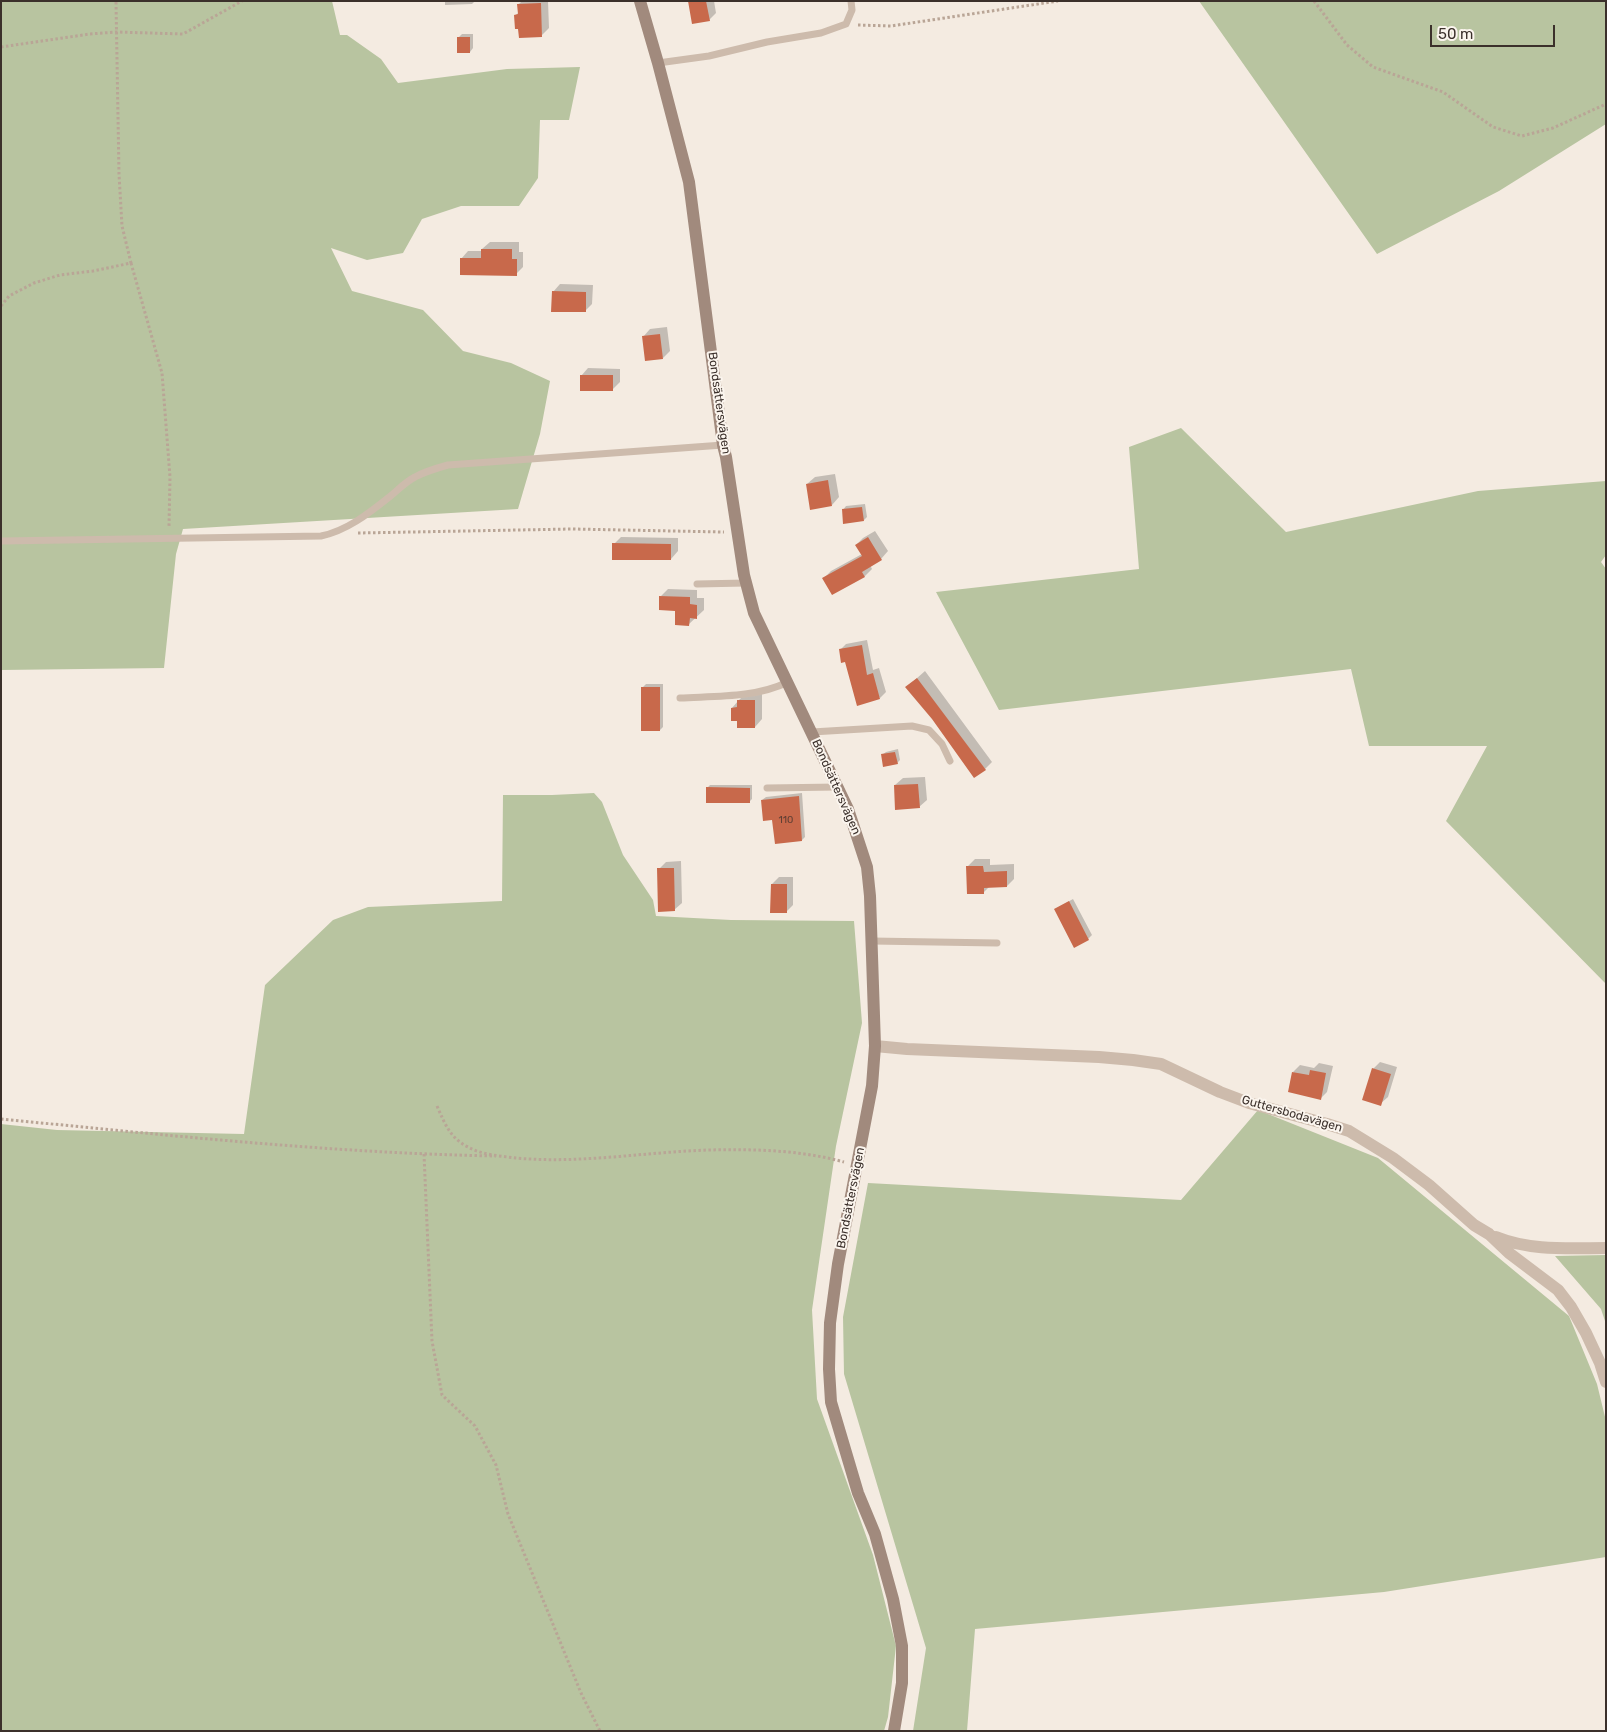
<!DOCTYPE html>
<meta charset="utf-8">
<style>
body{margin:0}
#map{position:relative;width:1607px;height:1732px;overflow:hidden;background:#f4ebe1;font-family:Rubik,sans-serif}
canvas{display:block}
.frame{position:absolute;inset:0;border:2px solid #3b302b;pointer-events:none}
.scale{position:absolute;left:1430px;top:25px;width:125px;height:22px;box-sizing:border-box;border:2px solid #3b302b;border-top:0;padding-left:6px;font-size:15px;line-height:18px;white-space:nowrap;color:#3b302b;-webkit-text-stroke:4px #fbf5ee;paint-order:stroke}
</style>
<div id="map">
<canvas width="1607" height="1732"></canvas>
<div class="frame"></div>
<div class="scale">50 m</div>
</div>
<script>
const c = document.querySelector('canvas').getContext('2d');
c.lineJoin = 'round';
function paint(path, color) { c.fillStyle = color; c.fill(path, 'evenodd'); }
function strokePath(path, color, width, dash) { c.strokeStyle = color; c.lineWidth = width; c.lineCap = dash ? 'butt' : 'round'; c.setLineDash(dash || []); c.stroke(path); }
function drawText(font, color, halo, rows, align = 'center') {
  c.font = font + ' Rubik,sans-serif'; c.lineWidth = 4; c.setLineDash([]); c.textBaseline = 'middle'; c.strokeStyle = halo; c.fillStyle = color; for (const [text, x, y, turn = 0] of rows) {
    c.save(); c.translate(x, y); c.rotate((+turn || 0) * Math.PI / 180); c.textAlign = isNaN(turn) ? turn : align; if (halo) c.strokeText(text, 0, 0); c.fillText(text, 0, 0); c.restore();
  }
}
paint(new Path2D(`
 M1,1H332L340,35H347L381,59L398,83L507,69L580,67L569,120H540L538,178L519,206H461L422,219L403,253L367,260L331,248L352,291L423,310L463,351L511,363L550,381L540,434L518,509L183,529L176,554L164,668L1,670Z
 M1199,1H1606V124L1499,191L1377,254Z
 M1181,428L1286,532L1478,491L1606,481V555L1601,562L1606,569V984L1446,821L1487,746H1369L1351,669L999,710L936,592L1139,569L1129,447Z
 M594,793L602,802L623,855L653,900L656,916L731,920L854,921L862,1023L836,1146L812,1310L817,1399L873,1555L896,1646L888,1717L884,1731H1V1124L57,1130L244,1134L265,985L333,920L368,907L502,901L503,795H552Z
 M1258,1110L1378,1158L1569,1316L1597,1384L1606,1421V1557L1384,1592L975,1629L967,1731H913L926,1648L844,1374L843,1317L868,1183L1181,1200Z
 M1606,1255V1324L1601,1309L1555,1256Z`), '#b8c4a0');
paint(new Path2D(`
 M445,1H475L472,4L445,5Z
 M522,1H548L549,28L542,35L516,15L519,12L518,5Z
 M690,1H714L716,13L709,20Z
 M462,34H473V48L470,52L458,38Z
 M490,242H519V252H523V267L516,274L461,259L468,251H482V249Z
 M560,284L593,285L592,304L585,311L553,292Z
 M667,327L670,351L663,358L643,337L650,329Z
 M588,368L620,369V382L612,390L581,376Z
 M835,474L839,497L832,505L807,484L815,477Z
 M865,504L867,517L864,520L843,510L846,506Z
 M875,531L888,551L881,559L870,565L872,569L865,576L832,594L824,578L831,571L862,554L856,545L863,538Z
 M621,537L678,538V551L671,559L614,544Z
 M668,589L697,590V598H704V610L689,624L676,609L661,596Z
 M867,640L873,670L879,668L886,692L880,698L846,661L840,650L846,644Z
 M925,671L992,762L985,769L933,719L907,687Z
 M646,684H663V727L660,730L642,688Z
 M762,693V719L755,727L738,720L732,708L738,701L745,694Z
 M898,749L900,760L897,763L882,755L886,752Z
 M925,777L927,800L919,807L895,785L903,778Z
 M710,785H752V799L749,802L707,788Z
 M802,793L805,837L802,840L773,818L762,800L766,797Z
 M975,859H990V865L1014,864V879L1007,886H990L984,892L968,866Z
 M681,861L682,903L674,910L659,869L666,862Z
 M779,877H793V905L786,912L772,884Z
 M1073,899L1092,935L1088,939L1055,909Z
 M1380,1062L1397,1067L1388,1097L1380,1104L1373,1069Z
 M1319,1063L1333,1066L1327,1092L1320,1099L1293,1072L1300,1065L1314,1068Z`), '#0003');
paint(new Path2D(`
 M688,1H706L710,21L692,24Z
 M541,3L542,37L519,38L518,29H515L514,15L518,14L517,4Z
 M457,37H470V53H457Z
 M481,249H512V259H517V276L460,275V258H481Z
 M552,291L586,292V312H551Z
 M660,334L663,359L645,361L642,336Z
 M580,375H613V391H580Z
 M828,480L832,506L810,510L806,484Z
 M862,507L864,521L843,524L842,509Z
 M868,537L882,560L862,572L865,577L832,595L822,578L862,556L855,545Z
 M612,543L671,544V560H612Z
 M659,596L690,597V604L697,605V619L690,618L689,626L675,625V611L659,610Z
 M862,645L867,675L873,673L880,699L857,706L845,662L841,663L839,649Z
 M917,678L986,770L974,778L932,719L905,687Z
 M641,687H660V731H641Z
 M737,700H755V728H737V721H731V708L737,707Z
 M895,752L898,764L883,767L881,754Z
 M918,784L920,808L895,810L894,785Z
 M706,787L750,788V803H706Z
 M799,796L802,841L775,844L772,820L763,821L761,800Z
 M966,866H983L984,872L1007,871V887L984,888V894H967Z
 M657,868H674L675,911L658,912Z
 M771,884H787V913H770Z
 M1069,901L1089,940L1074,948L1054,909Z
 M1372,1068L1391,1074L1381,1106L1362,1100Z
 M1310,1070L1326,1073L1321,1100L1288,1092L1292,1072L1309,1075Z`), '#c8694b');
strokePath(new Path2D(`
 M1314,1L1347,45L1373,67L1443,92L1493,127L1522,136L1553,128L1606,104
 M858,25L891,26L1058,1
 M1,47L90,34L116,32L183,34L242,1
 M131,263L162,373L170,477L169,527
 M1,306L9,296L34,283L60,275L93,271L131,263L122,226L119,174L116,1
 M358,533L572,529L724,532
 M437,1106C445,1124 450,1138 468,1147C482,1155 500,1156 516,1158C580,1164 645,1152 709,1150C755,1149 800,1150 844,1162
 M1,1119C166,1135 330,1153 496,1156
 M424,1154L432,1341L442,1395L475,1426L496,1465L508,1514L581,1693L600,1731`), '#b9a596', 3, [2.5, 2.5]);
strokePath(new Path2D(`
 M658,63L709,56L767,42L821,33L846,24L852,10L851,1
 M1,541L321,536C346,531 368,514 388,498C397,491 405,482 415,477C426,471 437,468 448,465L723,445
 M697,584L746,583
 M680,698C716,696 755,698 788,682
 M812,732L912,726L929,730L942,744L950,761
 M767,788L838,787
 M872,941L997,943`), '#cdbbac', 7);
strokePath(new Path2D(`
 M875,1046L907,1049L1099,1057L1133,1060L1161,1064L1220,1092L1249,1103L1327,1124L1349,1131L1393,1158L1429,1185L1474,1225L1489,1234L1509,1253L1558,1290L1571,1307L1586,1333L1600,1363L1606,1382
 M1496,1237C1530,1251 1569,1248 1606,1248`), '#cdbbac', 12);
strokePath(new Path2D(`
 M640,1L658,63L689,182L723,445L726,457L744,575L754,613L848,809L867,867L870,896L875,1046L872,1086L838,1264L830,1323L829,1369L831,1402L858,1493L875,1534L893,1599L902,1646V1683L894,1731`), '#a18a7d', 12);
drawText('10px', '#5e3e33', null, [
 ["110",786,820]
]);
drawText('12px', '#3b302b', '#fbf5ee', [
 ["Bondsättersvägen",719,403,82],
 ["Bondsättersvägen",836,787,66],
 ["Guttersbodavägen",1292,1114,16],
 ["Bondsättersvägen",851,1198,-79]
]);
</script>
